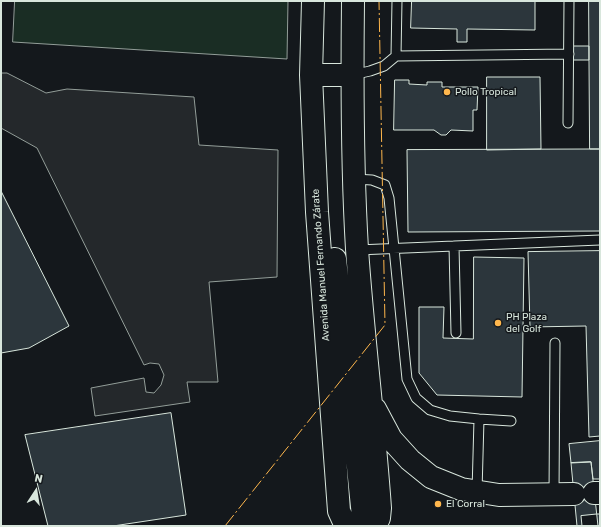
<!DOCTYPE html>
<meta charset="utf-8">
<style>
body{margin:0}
#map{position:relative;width:601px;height:527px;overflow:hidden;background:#14181c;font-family:Rubik,sans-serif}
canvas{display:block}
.frame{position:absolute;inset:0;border:2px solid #d8e6dc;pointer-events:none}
.north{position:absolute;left:16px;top:471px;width:40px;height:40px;-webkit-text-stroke:3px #14181c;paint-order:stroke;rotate:12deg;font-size:11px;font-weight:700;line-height:16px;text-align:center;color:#d8e6dc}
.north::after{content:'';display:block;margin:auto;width:14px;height:18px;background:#d8e6dc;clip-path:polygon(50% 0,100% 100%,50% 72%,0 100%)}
</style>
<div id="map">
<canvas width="601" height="527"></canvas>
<div class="frame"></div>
<div class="north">N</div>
</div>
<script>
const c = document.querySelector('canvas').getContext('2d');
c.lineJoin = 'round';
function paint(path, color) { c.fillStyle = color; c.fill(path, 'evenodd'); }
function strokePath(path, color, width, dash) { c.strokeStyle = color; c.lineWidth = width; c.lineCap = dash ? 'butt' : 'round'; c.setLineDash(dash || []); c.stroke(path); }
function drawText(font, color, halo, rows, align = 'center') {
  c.font = font + ' Rubik,sans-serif'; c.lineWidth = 3; c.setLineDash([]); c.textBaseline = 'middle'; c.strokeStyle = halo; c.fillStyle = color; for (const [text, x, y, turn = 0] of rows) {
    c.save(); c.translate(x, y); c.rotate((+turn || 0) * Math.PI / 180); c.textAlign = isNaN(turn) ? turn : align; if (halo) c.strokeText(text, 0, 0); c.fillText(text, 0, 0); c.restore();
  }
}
const green = new Path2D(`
 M15,1H288L287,59L13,42Z`);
paint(green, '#1a2d24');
strokePath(green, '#939e99', 1);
const parking = new Path2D(`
 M1,73H7L46,93L67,89L194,97L199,145L278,150L277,277L209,282L218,382H187L190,402L95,416L91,388L144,378L146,392L154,393L161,385L164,375L159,364L150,363L144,365L37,148L1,128Z`);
paint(parking, '#24282b');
strokePath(parking, '#939e99', 1);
const building = new Path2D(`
 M412,1H535V30L467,29V42H457V29L411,28Z
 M589,1H600V149H590Z
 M573,46H589V60H573Z
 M487,77H540L541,149L487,150Z
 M395,80H409V84L427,85V82H442V87H478L477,110H473V131L451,130L446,135H441L434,130H394Z
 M590,149H600V231L408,232L407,150Z
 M1,191L69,326L29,348L1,353Z
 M600,251V436L589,437L586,326L530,327L528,252Z
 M474,257L524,258L522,397L437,395L419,373V307H444L443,338L473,339Z
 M171,413L186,515L113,526H48L25,435Z
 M600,441V479H593L591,462L571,463L569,444Z
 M591,462L598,526H577L571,463Z
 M597,514H600V526H582L581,516Z`);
paint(building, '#2c363c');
strokePath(building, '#d8e6dc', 1);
const service = new Path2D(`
 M396,56L397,1
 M352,75L370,71L384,66L396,56L569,54
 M568,123L569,1
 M354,179L372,180L385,185L389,198L407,379L416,398L430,410L450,416L479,419L511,421
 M454,246L456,333
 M357,250L600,240
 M477,492L479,419
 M554,495L555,343`);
const primary = new Path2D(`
 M313,1L311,75L317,212L339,511L344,522L347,526
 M353,1C352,84 352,166 357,249C363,336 374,422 380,508L379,518L375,526
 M311,75H352
 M335,259L351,399L364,526
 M375,409L391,439L410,460L431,477L461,489L499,495L574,494
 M594,493H600`);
strokePath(service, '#d8e6dc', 11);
strokePath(primary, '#d8e6dc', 24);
strokePath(service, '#14181c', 9);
strokePath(primary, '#14181c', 22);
strokePath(new Path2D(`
 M225,526L385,325L379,1`), '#ffb74d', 1, [14, 3, 2, 3]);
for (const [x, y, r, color] of [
 [447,92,4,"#ffb74d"],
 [498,323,4,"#ffb74d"],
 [438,504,4,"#ffb74d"]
]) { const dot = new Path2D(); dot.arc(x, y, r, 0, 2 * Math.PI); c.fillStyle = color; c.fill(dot); strokePath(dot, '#14181c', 1.5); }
drawText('10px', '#d8e6dc', '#14181c', [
 ["Pollo Tropical",455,92],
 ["PH Plaza",506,317],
 ["del Golf",506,329],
 ["El Corral",446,504]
], 'left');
drawText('10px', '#d8e6dc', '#14181c', [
 ["Avenida Manuel Fernando Zárate",321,265,-94]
]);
</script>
